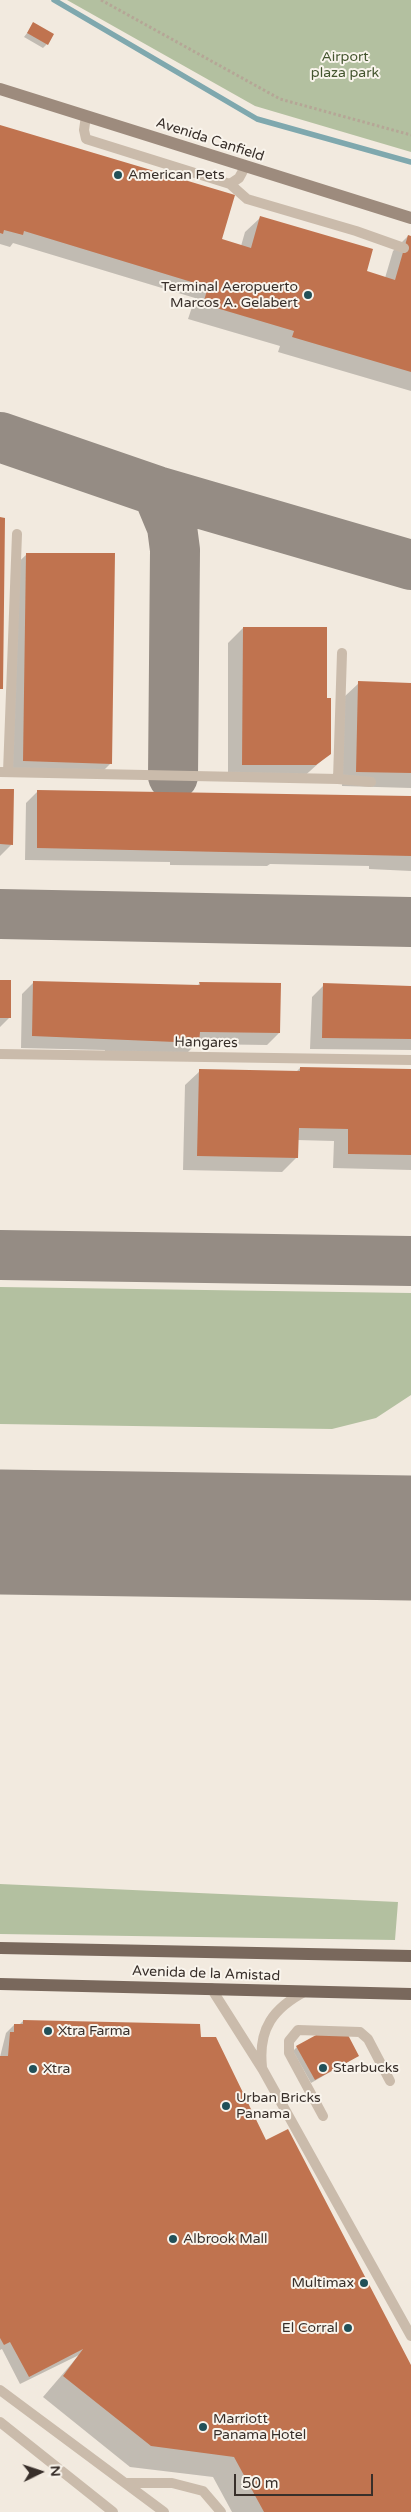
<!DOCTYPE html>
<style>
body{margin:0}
#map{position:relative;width:411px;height:2512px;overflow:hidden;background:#f2eadf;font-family:"Varela Round",sans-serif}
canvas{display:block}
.north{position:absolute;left:15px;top:2447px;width:50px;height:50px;-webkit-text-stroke:4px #f9f4ec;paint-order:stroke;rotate:86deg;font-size:14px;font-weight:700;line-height:20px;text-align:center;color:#382f2a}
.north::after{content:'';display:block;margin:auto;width:18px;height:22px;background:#382f2a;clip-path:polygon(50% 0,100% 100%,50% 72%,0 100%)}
.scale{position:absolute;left:234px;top:2474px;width:139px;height:22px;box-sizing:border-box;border:2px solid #382f2a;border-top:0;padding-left:6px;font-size:15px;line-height:18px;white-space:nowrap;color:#382f2a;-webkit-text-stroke:4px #f9f4ec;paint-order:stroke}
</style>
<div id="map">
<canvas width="411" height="2512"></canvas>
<div class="north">N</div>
<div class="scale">50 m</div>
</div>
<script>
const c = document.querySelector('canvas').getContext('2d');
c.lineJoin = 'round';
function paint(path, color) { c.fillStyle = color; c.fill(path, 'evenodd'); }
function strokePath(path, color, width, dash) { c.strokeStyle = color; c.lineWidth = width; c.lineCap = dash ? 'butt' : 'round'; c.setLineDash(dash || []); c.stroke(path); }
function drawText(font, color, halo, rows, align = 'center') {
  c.font = font + ' "Varela Round",sans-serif'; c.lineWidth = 4; c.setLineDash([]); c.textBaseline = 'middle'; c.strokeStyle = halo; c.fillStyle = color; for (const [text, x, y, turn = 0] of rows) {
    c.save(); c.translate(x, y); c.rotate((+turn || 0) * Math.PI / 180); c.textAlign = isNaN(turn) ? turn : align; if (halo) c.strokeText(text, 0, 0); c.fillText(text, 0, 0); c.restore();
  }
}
paint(new Path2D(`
 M67,0H411V152L255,106Z
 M0,1287L411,1293V1395L376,1418L332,1429L0,1424Z
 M0,1884L398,1902L395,1940L0,1934Z`), '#b3c0a0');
paint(new Path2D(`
 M34,24L47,44L43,48L24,37Z
 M0,126L220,240L241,246L245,232L260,218L365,272L385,278L393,251L408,236L411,237V391L278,352L280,346L188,319L195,298L13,243L10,247L0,244Z
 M26,555L111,763L96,778L9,776L11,569Z
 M243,628L325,699L330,753L300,780L228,779V643Z
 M359,683L411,684V788L342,786L344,697Z
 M0,790L12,844L0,856Z
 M38,791L411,797V871L369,869V866L270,864L267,866L170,865V862L25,860L26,803Z
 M0,981L10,1017L0,1027Z
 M34,982L197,986L200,983L279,1033L267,1045L196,1044L183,1057L104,1056L105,1050L21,1048L22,994Z
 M324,985L411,987V1050L310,1049L312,997Z
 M300,1068L411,1070V1170L333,1168L334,1141L297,1140V1157L282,1172L183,1170L185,1085L200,1071L295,1073Z
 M23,2021L200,2038L411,2368V2512H232L213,2477L130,2467L43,2397L79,2355L20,2384L2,2349L0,2350V2057L6,2033L14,2025H19Z
 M297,2047L358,2056L311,2083L293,2051Z`), '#0003');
strokePath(new Path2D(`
 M54,0L257,119L411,162`), '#7fa8ae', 5.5);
strokePath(new Path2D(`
 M0,437L157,491L411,565
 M157,491L172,527L175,550L173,776
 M0,914L411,922
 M0,1255L411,1261`), '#958c84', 50);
strokePath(new Path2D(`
 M0,1532L411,1538`), '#958c84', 125);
paint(new Path2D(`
 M33,22L54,34L48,45L27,33Z
 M0,125L235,195L222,239L251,248L260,216L373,249L367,271L395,280L408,235L411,236V372L292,337L294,331L203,304L208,287L24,231L23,235L4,230L3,234L0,233Z
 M0,517L5,518L3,689H0Z
 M26,553H115L112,764L23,761Z
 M243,627H327V698H331V754L316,765H242Z
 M358,681L411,683V773L356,772Z
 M0,789H14L13,845L0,844Z
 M37,790L411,796V856L37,848Z
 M0,980H11V1018H0Z
 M33,981L200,985L199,982L281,983L280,1033L200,1032L199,1043L32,1036Z
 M323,983L411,986V1039L322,1038Z
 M300,1067L411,1069V1155L348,1154V1129L299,1128L298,1158L197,1156L199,1069L300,1071Z
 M23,2020L200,2024L201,2037H216L266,2140L288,2129L411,2365V2512H264L234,2457L151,2446L63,2376L83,2349L29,2377L10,2342L4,2345L0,2338V2056H8L10,2032H14V2024H23Z
 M318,2034L348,2035L359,2056L315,2080L296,2046Z`), '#c0734f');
strokePath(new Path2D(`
 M101,0L280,99L411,135`), '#b5a696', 3, [2.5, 2.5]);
strokePath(new Path2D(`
 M86,116L84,130L86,139L230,184L247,199L356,231L404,248
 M230,184L239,178L245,167
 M0,772L338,779L371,782
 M8,772L17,534
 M338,779L342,653
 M0,1054L411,1060
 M211,1988L263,2070L411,2336
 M262,2067C258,2029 273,2008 306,1991
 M323,2116L289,2053V2041L298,2030L360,2032L368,2039L390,2081
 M0,2390L164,2512
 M0,2422L113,2512
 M125,2483H172L203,2491L221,2512`), '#cabbab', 10);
strokePath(new Path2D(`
 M0,89L411,218`), '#9d8b7d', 12);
strokePath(new Path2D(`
 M0,1948L411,1956
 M0,1984L411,1994`), '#79685c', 12);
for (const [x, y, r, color] of [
 [118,175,5,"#215058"],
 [308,295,5,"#215058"],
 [48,2031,5,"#215058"],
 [323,2068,5,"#215058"],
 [33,2069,5,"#215058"],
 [226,2106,5,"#215058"],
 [173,2239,5,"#215058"],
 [364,2283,5,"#215058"],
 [348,2328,5,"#215058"],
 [203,2427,5,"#215058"]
]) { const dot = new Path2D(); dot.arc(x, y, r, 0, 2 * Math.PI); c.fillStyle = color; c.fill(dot); strokePath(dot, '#f9f4ec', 2); }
drawText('14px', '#44552f', '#f9f4ec', [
 ["Airport",345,57],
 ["plaza park",345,73]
]);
drawText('14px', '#382f2a', '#f9f4ec', [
 ["Avenida Canfield",210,140,18],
 ["Hangares",206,1043,1],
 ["Avenida de la Amistad",206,1974,2]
]);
drawText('14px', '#382f2a', '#f9f4ec', [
 ["American Pets",128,175],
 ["Terminal Aeropuerto",298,287,"right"],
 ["Marcos A. Gelabert",298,303,"right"],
 ["Xtra Farma",58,2031],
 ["Starbucks",333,2068],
 ["Xtra",43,2069],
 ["Urban Bricks",236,2098],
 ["Panama",236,2114],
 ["Albrook Mall",183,2239],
 ["Multimax",354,2283,"right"],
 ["El Corral",338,2328,"right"],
 ["Marriott",213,2419],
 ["Panama Hotel",213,2435]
], 'left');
</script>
